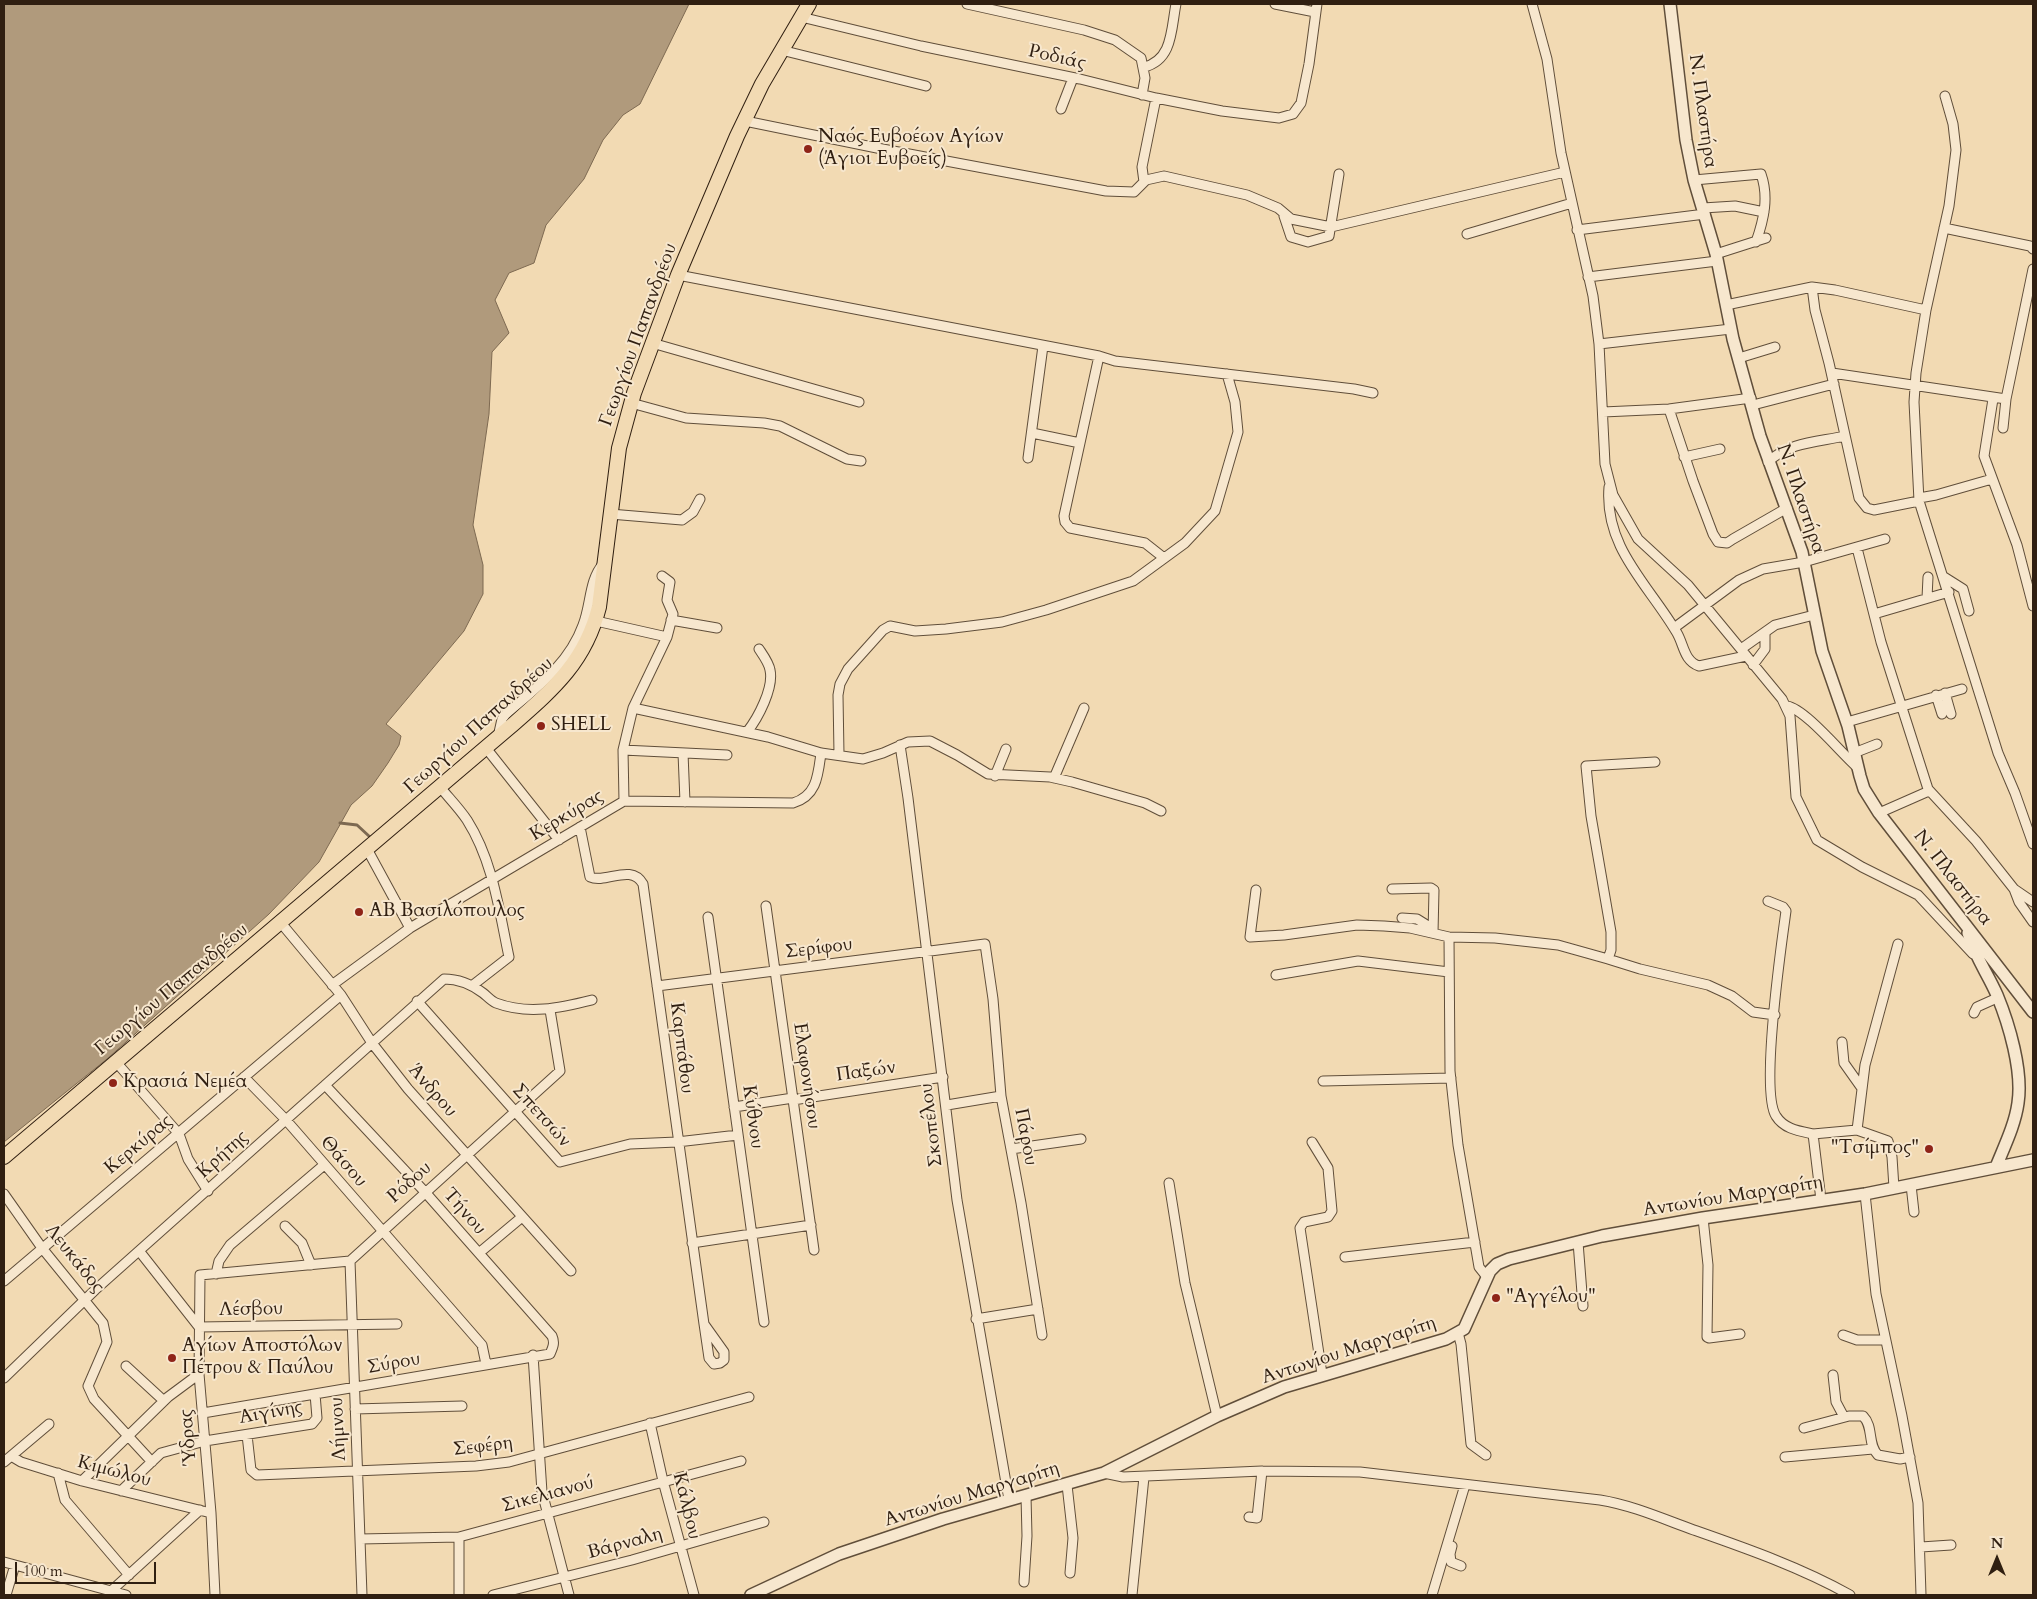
<!DOCTYPE html>
<meta charset="utf-8">
<style>
body{margin:0}
#map{position:relative;width:2037px;height:1599px;overflow:hidden;background:#f2dab3;font-family:Cardo,serif}
canvas{display:block}
.frame{position:absolute;inset:0;border:5px solid #301f11;pointer-events:none}
.north{position:absolute;left:1972px;top:1534px;width:50px;height:50px;-webkit-text-stroke:4px #f7e7ce;paint-order:stroke;rotate:0deg;font-size:14px;font-weight:700;line-height:20px;text-align:center;color:#301f11}
.north::after{content:'';display:block;margin:auto;width:18px;height:22px;background:#301f11;clip-path:polygon(50% 0,100% 100%,50% 72%,0 100%)}
.scale{position:absolute;left:15px;top:1562px;width:141px;height:22px;box-sizing:border-box;border:2px solid #301f11;border-top:0;padding-left:6px;font-size:15px;line-height:18px;white-space:nowrap;color:#301f11;-webkit-text-stroke:4px #f7e7ce;paint-order:stroke}
</style>
<div id="map">
<canvas width="2037" height="1599"></canvas>
<div class="frame"></div>
<div class="north">N</div>
<div class="scale">100 m</div>
</div>
<script>
const c = document.querySelector('canvas').getContext('2d');
c.lineJoin = 'round';
function paint(path, color) { c.fillStyle = color; c.fill(path, 'evenodd'); }
function strokePath(path, color, width, dash) { c.strokeStyle = color; c.lineWidth = width; c.lineCap = dash ? 'butt' : 'round'; c.setLineDash(dash || []); c.stroke(path); }
function drawText(font, color, halo, rows, align = 'center') {
  c.font = font + ' Cardo,serif'; c.lineWidth = 4; c.setLineDash([]); c.textBaseline = 'middle'; c.strokeStyle = halo; c.fillStyle = color; for (const [text, x, y, turn = 0] of rows) {
    c.save(); c.translate(x, y); c.rotate((+turn || 0) * Math.PI / 180); c.textAlign = isNaN(turn) ? turn : align; if (halo) c.strokeText(text, 0, 0); c.fillText(text, 0, 0); c.restore();
  }
}
const water = new Path2D(`
 M4,4H689L640,104L623,115L603,140L584,179L546,225L534,263L509,273L495,300L509,333L492,352L489,414L473,525L483,565V594L464,631L386,724L401,736L399,745L388,763L372,786L351,805L319,862L269,914L107,1059L4,1142Z`);
paint(water, '#b09a7c');
strokePath(water, '#7d6951', 1);
strokePath(new Path2D(`
 M340,823L357,825L370,837`), '#7d6951', 3);
const minor = new Path2D(`
 M967,4L1084,30L1115,40L1141,58L1145,78L1142,95
 M1275,4L1315,12
 M1532,4L1547,59L1561,153L1593,296L1599,344L1605,464L1613,495L1638,539L1688,585L1782,699L1790,716L1796,797L1817,840L1862,867L1918,895L1973,954
 M801,17L921,46L1080,79L1156,98L1222,111L1279,118L1293,114L1301,103L1309,64L1317,4
 M781,50L926,86
 M1144,67C1173,60 1171,29 1176,4
 M1945,96L1953,124L1956,150L1949,206L1926,310L1916,373L1914,402L1919,501L1998,753L2015,793L2033,844
 M1061,109L1073,78
 M745,121L877,148L1106,191L1134,192L1146,180L1164,176L1247,195L1278,208L1291,219L1331,227L1565,172
 M1694,180L1761,174C1769,197 1764,219 1756,242
 M1144,182L1142,167L1156,98
 M1703,208L1735,206L1764,212
 M1284,216L1291,237L1308,242L1329,236L1339,174
 M1944,228L2030,246L2033,249
 M1577,230L1705,214
 M1467,234L1572,203
 M1716,254L1766,238
 M678,275L1099,356L1115,361L1354,389L1373,393
 M1588,277L1717,261
 M1812,287L1815,310L1829,363L1859,498L1867,508L1874,510L1919,501
 M1726,305L1812,287L1835,290L1926,310
 M652,343L859,402
 M1599,344L1731,329
 M1099,356L1064,516L1065,522L1070,528L1145,543L1164,558
 M1739,358L1775,347
 M1832,373L2006,399
 M1993,399L1984,456L2017,545L2033,606
 M631,403L686,418L764,423L780,426L847,459L861,461
 M1753,405L1834,384
 M1669,409L1693,481L1713,534L1718,542L1727,543L1733,539L1787,508
 M1603,412L1669,409L1751,398
 M2003,428L2006,399L2033,269
 M1032,433L1080,443
 M1684,457L1720,449
 M1028,458L1043,346
 M1768,462C1789,442 1818,442 1845,436
 M1609,487C1604,548 1649,585 1677,633C1684,645 1684,661 1699,666L1746,656
 M1919,498L1936,495L1992,479
 M610,514L682,520L693,512L700,499
 M1857,548L1881,642L1928,789L1976,841L2014,889L2033,902
 M1944,577L1963,589L1969,611
 M1927,598L1928,577
 M1874,614L1949,592
 M671,620L717,628
 M596,621L667,637
 M1674,628L1739,580L1763,569L1804,562L1885,539
 M1741,649L1775,625L1814,615
 M1753,665L1765,649V632
 M1945,693L1951,714
 M1936,695L1942,714
 M1787,706C1805,709 1841,753 1857,767
 M633,708L667,637L673,614L667,600L670,582L662,576
 M1847,722L1962,689
 M747,732C758,718 774,688 770,670C769,663 763,655 759,649
 M498,737L502,719L506,714C536,688 569,664 583,625C591,605 589,580 603,564
 M900,745L908,798L957,1200L1009,1500
 M486,748L559,840
 M623,750L727,755
 M683,753L685,802
 M1854,753L1877,744
 M839,754L838,695L840,684L848,669L883,630L890,626L915,631L946,629L1002,622L1046,610L1133,581L1185,543L1215,511L1238,432L1235,402L1227,374
 M995,776L1006,749
 M1054,778L1084,708
 M440,787C449,798 459,808 467,820C493,861 499,910 509,957L473,985
 M624,801L623,750L633,708L768,737L821,753L863,759L883,753L908,742L930,741L957,755L988,774L1050,777L1072,782L1145,803L1161,811
 M1879,813L1929,791
 M580,827L590,877C606,884 631,863 643,884L704,1324L709,1358L714,1364L720,1363L724,1360V1352L704,1324
 M367,849L410,928
 M1392,889L1431,888L1434,890L1433,933
 M2014,889L2019,902L2033,922
 M1256,890L1250,937L1284,935L1357,925L1384,926L1410,928L1449,937L1495,938L1558,945L1608,959L1611,950V932L1591,816L1586,766L1655,762
 M1768,901L1783,907L1786,911C1781,947 1760,1092 1776,1116C1784,1129 1799,1131 1813,1134L1821,1200
 M766,906L814,1250
 M708,917L764,1322
 M1402,918L1417,919L1433,929
 M281,923L341,995L372,1043L408,1089L571,1271
 M1449,937L1450,1071L1458,1145L1479,1267L1487,1277
 M1608,959L1640,969L1708,985L1732,996L1753,1012L1775,1015
 M1276,975L1358,961L1449,972
 M332,985L410,928L624,801L793,803C817,796 818,775 821,753
 M657,986L985,944L993,999L1001,1096L1021,1203L1042,1335
 M417,1001L560,1162L630,1144L677,1142L738,1135
 M1974,1013L1977,1007L1997,998
 M1842,1042L1844,1063L1861,1087
 M116,1062L179,1134L188,1159L208,1191
 M244,1077L286,1120L482,1345L486,1364
 M1323,1081L1451,1078
 M793,1100L943,1077
 M947,1105L1001,1096
 M734,1107L793,1098
 M1857,1130L1865,1065L1898,944
 M1813,1134L1857,1130L1888,1141L1892,1157L1894,1188
 M1312,1142L1328,1168L1332,1211L1328,1217L1304,1222L1300,1228L1322,1374
 M1011,1149L1081,1139
 M1169,1183L1185,1283L1217,1416
 M1911,1185L1914,1212
 M4,1194L42,1248L103,1323L107,1342L88,1386L94,1399L152,1462
 M1865,1194L1876,1294L1902,1416L1918,1503L1921,1595
 M1703,1218L1708,1265L1707,1337L1709,1338L1740,1334
 M285,1226L302,1243L311,1265
 M1578,1242L1583,1306
 M692,1243L811,1225
 M140,1252L199,1327L397,1324
 M479,1253L522,1217
 M1345,1257L1475,1242
 M350,1261L362,1595
 M216,1274L219,1261L230,1245L324,1165
 M4,1281L341,995
 M976,1319L1038,1309
 M1458,1333L1461,1344L1471,1444L1486,1455
 M1843,1335L1857,1340H1885
 M533,1355L542,1492L569,1595
 M126,1366L164,1401
 M1833,1375L1836,1402L1844,1417
 M4,1378L95,1290L444,979C459,979 471,984 483,993C487,996 491,1001 496,1003C528,1015 560,1008 592,1000
 M355,1409L462,1406
 M203,1413L550,1354C553,1347 555,1343 552,1336L425,1192L325,1085
 M650,1423L663,1481L694,1595
 M1804,1428L1849,1416H1863C1874,1427 1867,1444 1878,1455L1900,1459L1910,1457
 M247,1435L251,1470L257,1475L476,1466L509,1462L749,1397
 M11,1456L21,1462L82,1481L211,1513
 M1785,1457L1873,1449
 M4,1462L49,1424
 M58,1473L65,1500L129,1575
 M1104,1473L1123,1477L1262,1471L1360,1472L1600,1500C1631,1505 1661,1518 1691,1529C1745,1548 1800,1567 1850,1595
 M82,1481L168,1397L199,1374
 M1067,1485L1073,1538L1070,1573
 M121,1491L161,1453L205,1441L312,1424L317,1418L315,1394
 M1249,1517L1257,1518L1262,1471
 M360,1539L459,1537L741,1461
 M1452,1546L1450,1554L1451,1562L1461,1566
 M1921,1547L1951,1545
 M4,1562L126,1595
 M1024,1582L1027,1536L1026,1496
 M111,1591L200,1510
 M6,1595L15,1565
 M215,1595L211,1513L199,1374L200,1275L350,1261L560,1071L550,1010
 M459,1595V1537
 M493,1595L632,1560L764,1522
 M1132,1595L1144,1477
 M1432,1595L1465,1485`);
const tertiary = new Path2D(`
 M1670,4L1686,140L1694,180L1716,254L1733,339L1760,436L1802,552L1822,651L1848,726L1860,776L1864,789L1879,813L2033,1012
 M1968,933C1976,959 1987,972 1997,995C2009,1024 2023,1071 2018,1103C2015,1125 2004,1147 1996,1167
 M751,1595L839,1554L943,1519L1104,1473L1217,1416L1284,1387L1446,1339L1464,1329L1490,1271L1497,1264L1509,1259L1602,1236L1703,1218L1865,1194L2033,1160`);
const primary = new Path2D(`
 M4,1157L510,727C552,690 585,663 599,607L619,448L634,393L678,275L737,136L762,84L809,4`);
strokePath(minor, '#604e3a', 11);
strokePath(tertiary, '#604e3a', 14);
strokePath(primary, '#301f11', 16);
strokePath(minor, '#f7e7ce', 9);
strokePath(tertiary, '#f7e7ce', 11);
strokePath(primary, '#f2dab3', 14);
for (const [x, y, r, color] of [
 [808,149,5,"#8f2418"],
 [541,726,5,"#8f2418"],
 [359,912,5,"#8f2418"],
 [113,1083,5,"#8f2418"],
 [1929,1149,5,"#8f2418"],
 [1496,1298,5,"#8f2418"],
 [172,1358,5,"#8f2418"]
]) { const dot = new Path2D(); dot.arc(x, y, r, 0, 2 * Math.PI); c.fillStyle = color; c.fill(dot); strokePath(dot, '#f7e7ce', 2); }
drawText('19px', '#301f11', '#f7e7ce', [
 ["Ροδιάς",1057,58,13],
 ["Ν. Πλαστήρα",1702,111,82],
 ["Γεωργίου Παπανδρέου",639,335,-70],
 ["Ν. Πλαστήρα",1800,499,71],
 ["Γεωργίου Παπανδρέου",479,726,-42],
 ["Κερκύρας",567,816,-31],
 ["Ν. Πλαστήρα",1952,878,52],
 ["Σερίφου",819,949,-7],
 ["Γεωργίου Παπανδρέου",172,990,-40],
 ["Καρπάθου",681,1048,83],
 ["Παξών",866,1072,-8],
 ["Ελαφονήσου",806,1076,82],
 ["Άνδρου",432,1091,49],
 ["Σπετσών",541,1116,48],
 ["Κύθνου",752,1117,82],
 ["Σκοπέλου",932,1125,-97],
 ["Πάρου",1025,1137,79],
 ["Κερκύρας",139,1145,-40],
 ["Κρήτης",223,1155,-42],
 ["Θάσου",343,1162,49],
 ["Ρόδου",410,1183,-42],
 ["Αντωνίου Μαργαρίτη",1733,1197,-9],
 ["Τήνου",464,1212,49],
 ["Λευκάδος",74,1259,51],
 ["Λέσβου",251,1310,-1],
 ["Αντωνίου Μαργαρίτη",1349,1351,-18],
 ["Σύρου",394,1364,-10],
 ["Αιγίνης",271,1413,-10],
 ["Λήμνου",339,1429,-93],
 ["Ύδρας",189,1437,-95],
 ["Σεφέρη",483,1447,-7],
 ["Κιμώλου",114,1472,15],
 ["Σικελιανού",548,1495,-15],
 ["Αντωνίου Μαργαρίτη",972,1495,-17],
 ["Κάλβου",686,1506,76],
 ["Βάρναλη",625,1544,-15]
]);
drawText('19px', '#301f11', '#f7e7ce', [
 ["Ναός Ευβοέων Αγίων",818,138],
 ["(Άγιοι Ευβοείς)",818,160],
 ["SHELL",551,726],
 ["ΑΒ Βασιλόπουλος",369,912],
 ["Κρασιά Νεμέα",123,1083],
 ["\"Τσίμπος\"",1919,1149,"right"],
 ["\"Αγγέλου\"",1506,1298],
 ["Αγίων Αποστόλων",182,1347],
 ["Πέτρου & Παύλου",182,1369]
], 'left');
</script>
